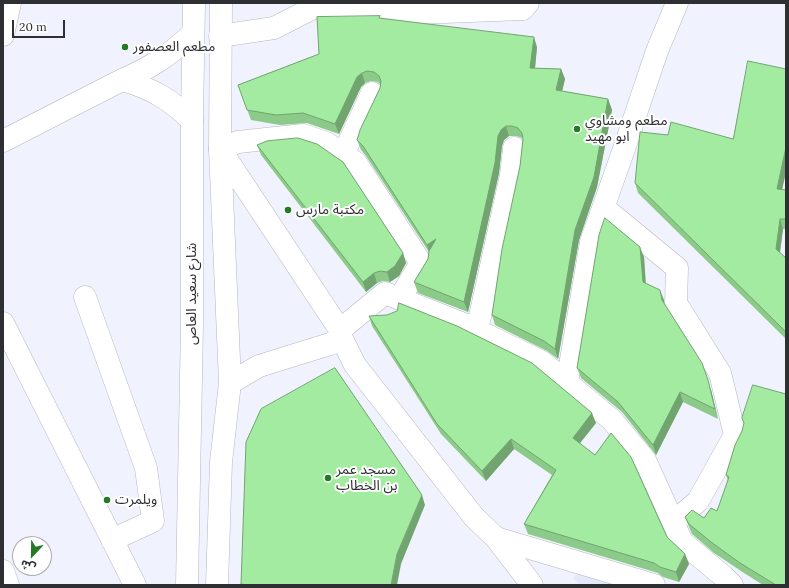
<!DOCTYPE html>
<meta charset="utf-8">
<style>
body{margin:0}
#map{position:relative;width:789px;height:588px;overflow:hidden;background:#f0f3fd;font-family:Lora,"Noto Sans Arabic",serif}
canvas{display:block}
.frame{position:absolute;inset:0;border:4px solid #2e2f33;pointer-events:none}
.north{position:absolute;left:12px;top:536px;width:40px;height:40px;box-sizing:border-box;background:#fff;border:1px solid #abacad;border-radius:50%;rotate:202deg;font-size:11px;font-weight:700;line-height:16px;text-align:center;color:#2e2f33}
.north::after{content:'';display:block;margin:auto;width:14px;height:18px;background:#247926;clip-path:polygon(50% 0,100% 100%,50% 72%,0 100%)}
.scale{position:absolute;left:12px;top:20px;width:53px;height:18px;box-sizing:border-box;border:2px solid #2e2f33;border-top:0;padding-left:5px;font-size:12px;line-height:14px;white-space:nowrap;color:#2e2f33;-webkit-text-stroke:3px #fff;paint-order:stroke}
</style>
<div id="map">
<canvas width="789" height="588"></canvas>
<div class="frame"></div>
<div class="north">ش</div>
<div class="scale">20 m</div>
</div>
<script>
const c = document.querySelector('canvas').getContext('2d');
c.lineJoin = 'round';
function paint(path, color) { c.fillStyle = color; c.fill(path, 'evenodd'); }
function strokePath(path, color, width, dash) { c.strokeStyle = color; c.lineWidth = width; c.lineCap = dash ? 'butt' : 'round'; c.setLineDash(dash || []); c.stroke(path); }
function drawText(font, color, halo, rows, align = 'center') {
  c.font = font + ' Lora,"Noto Sans Arabic",serif'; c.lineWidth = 4; c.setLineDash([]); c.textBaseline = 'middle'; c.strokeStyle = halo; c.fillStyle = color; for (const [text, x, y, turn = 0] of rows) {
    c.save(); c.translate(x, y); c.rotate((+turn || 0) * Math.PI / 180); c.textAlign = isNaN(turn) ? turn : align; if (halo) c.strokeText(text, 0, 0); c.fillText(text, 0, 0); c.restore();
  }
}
paint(new Path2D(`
 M584,567L642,585H579L573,578Z`), '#e4e9fa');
const minor = new Path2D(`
 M3,35L10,3
 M220,36L274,28L319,5L418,13L523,9L528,3
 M122,80C151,88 172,100 192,121
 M3,141L122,80C151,68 171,54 193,33
 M220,149L238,142L303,135L326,143L356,163L421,263L400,298
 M343,155L372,93
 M604,208L677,268L676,303L720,373L735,435L698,501L674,522
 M85,297L146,468L153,521L112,540
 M3,323L135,585
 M340,330L385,293L466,325L542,362L612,420L645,460L682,542L723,576L732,585
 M477,330L511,175L514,148
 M567,383L591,242L624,149L657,51L677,3
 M496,538L654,585
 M3,571L8,585`);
const major = new Path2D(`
 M220,149L340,330L342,339L355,365L474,517L496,538L532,585
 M230,383L259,366L330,344L342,339
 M187,585L192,325V121L194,3
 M217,585L221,462L230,383L220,149L221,3`);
strokePath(minor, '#b4b7c1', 23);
strokePath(major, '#b4b7c1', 23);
strokePath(minor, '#fff', 22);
strokePath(major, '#fff', 22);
paint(new Path2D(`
 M381,18L537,47L535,68L561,69L565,79L562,91L608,99L612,110L597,187L579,240L558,359L547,351L495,325L492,315L520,166L523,139L522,138L516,136H509L504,140L502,146L499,173L468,312L418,293L414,282L428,259L429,252L366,156L361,150L357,140L380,88V84L378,82L371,81L365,83L361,87L339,134L307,123L280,125L251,120L238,85L319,54Z
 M786,69V172L782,189L786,190V229H783L780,253L786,258V339L638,193L635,183L668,135L733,139Z
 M257,145L403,253L406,263L399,276L390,282L383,281L377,283L366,292L261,155Z
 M644,257L646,283L664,300V304L711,390L718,419L683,402L656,455L622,412L581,378L577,368Z
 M369,316L596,423L580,443L667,537L685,554L689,564L679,582L663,577L658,573L528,534L524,524L552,475L514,449L486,481L441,434L372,326Z
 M735,445L786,585H763L744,573L714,553L692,534L689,527L685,517L704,518L717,511L728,481L726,475Z`), '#8cca8a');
paint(new Path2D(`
 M534,37L537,47L534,78L530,68Z
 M561,69L565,79L560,100L556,90Z
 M362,73L365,83L361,87L339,134L335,124L357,77Z
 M608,99L612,110L597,187L579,240L558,359L555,349L575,230Z
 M506,126L509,136L504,140L502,146L499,173L468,312L464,302L498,136L501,130Z
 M786,147V172L780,199L777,189Z
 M780,219L783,229L779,259L776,249Z
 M436,239L430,255L427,245Z
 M640,247L644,257L646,292L643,282Z
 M403,253L406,263L399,276L390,282L387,272Z
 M374,273L377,283L366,292L363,282Z
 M660,290L664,300L665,310L662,300Z
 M702,363L711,390L718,419L715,409Z
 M680,392L683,402L656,455L653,445Z
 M592,413L596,423L576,448L573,438Z
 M511,439L514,449L486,481L482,471Z
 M422,495L425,505L401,564L397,585H391L397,554Z
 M685,554L689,564L679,582L676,572Z`), '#72a470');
const building = new Path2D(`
 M380,16L379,18L534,37L530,68L561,69L556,90L608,99L594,177L575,230L555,349L544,341L492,315L502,249L520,166L523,139L522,133L518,128L512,126H506L501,130L498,136L495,163L464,302L414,282L428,259L429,251L436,239L427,245L363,146L357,140L360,130L380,88L381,81L379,76L374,72L367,71L362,73L357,77L335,124L303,113L276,115L247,110L238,85L319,54L317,17Z
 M748,61L786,69V147L777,189L786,190V219H780L776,249L786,258V332L635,183L640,132L668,135L671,122L733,139Z
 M298,138L317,144L343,162L403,253L395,266L387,272L380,271L374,273L363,282L257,145L267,141Z
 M605,218L640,247L643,282L660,290L662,300L702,363L708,380L715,409L680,392L653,445L618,402L577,368L599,235Z
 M399,303L457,326L532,363L592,413L573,438L595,455L611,433L631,457L667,537L685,554L676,572L660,567L654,563L524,524L556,470L511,439L482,471L437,424L369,316L387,315L397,311Z
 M335,368L422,495L397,554L391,585H247L241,584L246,442L261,409Z
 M753,385L786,394V585H776L740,563L711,542L689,524L685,517L692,510L704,518L711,508L717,511L729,477L726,475L735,445L742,431L744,423L742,418Z`);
paint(building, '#a3eba0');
strokePath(building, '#72a470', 1);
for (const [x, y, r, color] of [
 [125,47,4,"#247926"],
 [577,129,4,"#247926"],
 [288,210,4,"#247926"],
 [328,478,4,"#247926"],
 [107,500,4,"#247926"]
]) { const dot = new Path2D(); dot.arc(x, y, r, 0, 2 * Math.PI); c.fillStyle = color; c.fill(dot); strokePath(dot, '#fff', 1.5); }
drawText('14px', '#2e2f33', '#fff', [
 ["مطعم العصفور",133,47],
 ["مطعم ومشاوي",585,121],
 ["ابو مهيد",585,137],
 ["مكتبة مارس",296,210],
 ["مسجد عمر",336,470],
 ["بن الخطاب",336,486],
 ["ويلمرت",115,500]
], 'left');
drawText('14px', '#2e2f33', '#fff', [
 ["شارع سعيد العاص",192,294,-90]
]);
</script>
